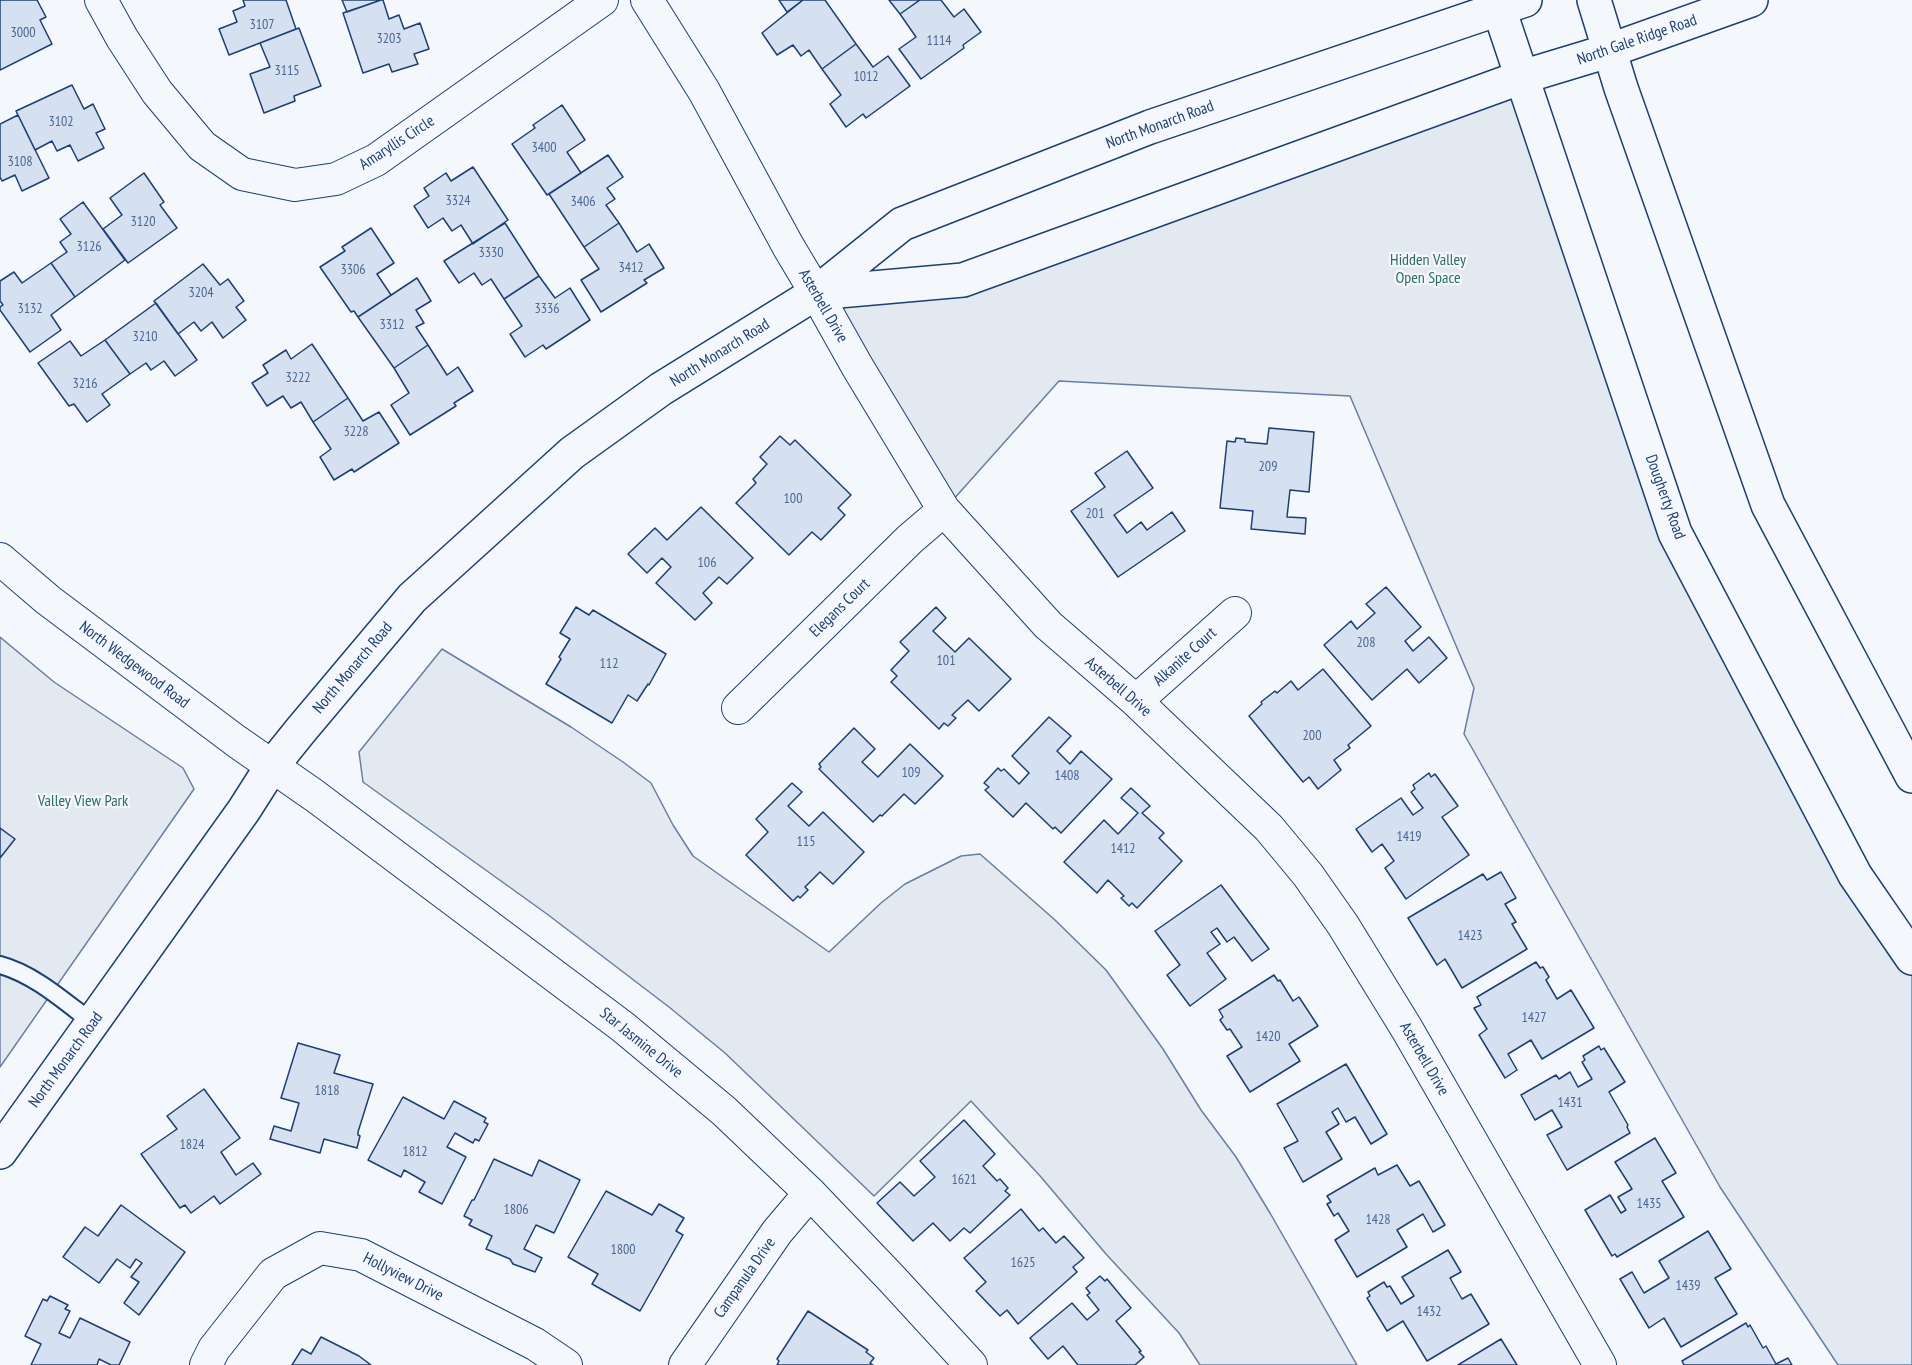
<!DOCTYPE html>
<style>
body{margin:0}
canvas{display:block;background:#f4f7fb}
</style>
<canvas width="1912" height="1365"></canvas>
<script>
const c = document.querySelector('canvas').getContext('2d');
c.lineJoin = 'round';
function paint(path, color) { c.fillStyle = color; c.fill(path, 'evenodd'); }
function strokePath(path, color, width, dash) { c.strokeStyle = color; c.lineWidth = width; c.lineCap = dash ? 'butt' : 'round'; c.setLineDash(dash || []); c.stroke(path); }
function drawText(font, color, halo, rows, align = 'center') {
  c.font = font + ' "PT Sans Narrow",sans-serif'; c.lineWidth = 4.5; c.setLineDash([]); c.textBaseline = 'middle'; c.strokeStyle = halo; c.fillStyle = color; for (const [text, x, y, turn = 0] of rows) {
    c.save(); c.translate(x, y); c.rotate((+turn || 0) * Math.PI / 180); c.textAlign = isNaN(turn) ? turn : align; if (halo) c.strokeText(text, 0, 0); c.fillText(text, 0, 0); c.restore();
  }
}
const green = new Path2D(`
 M1522,77L1675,533L1912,958V1365H1838L1720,1187L1464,734L1474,688L1350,396L1059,381L944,510L816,293L963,280Z
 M0,637L54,682L183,768L194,789L0,1067Z
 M442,649L571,727L623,762L651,783L673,825L693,856L829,952L881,903L905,884L961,856L980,854L1055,920L1106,970L1163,1049L1201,1110L1236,1157L1270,1213L1357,1365H1200L1179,1333L1106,1254L1041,1177L971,1101L874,1196L725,1053L669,1007L547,914L363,782L359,752Z`);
paint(green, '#e3e9f0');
strokePath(green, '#687fa3', 1.5);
const building = new Path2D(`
 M0,0H37L46,17L40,20L52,44L0,70Z
 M243,0H286L296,29L229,55L219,29L237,22L233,11L245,6Z
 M342,0H381L347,12Z
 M381,0H383L389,19L399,15L404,29L420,23L429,49L414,54L418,64L392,72L389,64L363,73L343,13Z
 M779,0H803L787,12Z
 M803,0H825L856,44L822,69L809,50L801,56L793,45L777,55L762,33Z
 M889,0H920L900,14Z
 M920,0H941L954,17L964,9L981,32L963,45L964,48L921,79L899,49L916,37L900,14Z
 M299,28L321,86L294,96L295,101L264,113L250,74L270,67L260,43Z
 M856,44L873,67L888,56L910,86L866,118L863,114L846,127L830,104L841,95L822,69Z
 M72,85L84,109L93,104L105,129L96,133L104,148L78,161L70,145L57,151L52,141L35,150L16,111Z
 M562,105L585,140L567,152L581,173L547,195L512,144L535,128L533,125Z
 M18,115L49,178L22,191L15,175L2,181L0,177V124Z
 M608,155L623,177L607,188L615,199L606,205L619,223L584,247L549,194Z
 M473,167L508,220L473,244L461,225L452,231L443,218L428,228L414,206L429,196L424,188L446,173L451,181Z
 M144,173L164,202L160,205L177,228L128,263L103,229L122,215L110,198Z
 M83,202L125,260L75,297L51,263L67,252L60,242L71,234L60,219Z
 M505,223L539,276L504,299L491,279L482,285L474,273L459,283L444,261Z
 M619,223L637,252L649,244L664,268L644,280L647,283L601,312L581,280L599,269L584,247Z
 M371,228L394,263L377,274L391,295L358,317L354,311L351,312L320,267L345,251L342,247Z
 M51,263L75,297L51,315L61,330L30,352L0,310V307L3,305L0,301V281L14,272L22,283Z
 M203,264L220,285L228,279L244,301L236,307L246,320L223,338L212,322L201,331L194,322L178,334L154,301Z
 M539,276L555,298L570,288L590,320L546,349L543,345L525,357L510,334L522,326L504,299Z
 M417,278L431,301L416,310L424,323L416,327L428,345L394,368L358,317Z
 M156,303L197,360L175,376L164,361L151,370L146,363L130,374L105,340Z
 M105,340L130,374L102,394L110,405L87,422L74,404L69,406L38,363L70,341L81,356Z
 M312,344L348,398L313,422L301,402L291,408L283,396L267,406L252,383L268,373L263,365L286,350L291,359Z
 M428,345L447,375L458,367L473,391L454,403L456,406L410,435L391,405L409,393L394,368Z
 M348,398L363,421L379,412L399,443L354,472L352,469L334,480L320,457L331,449L313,422Z
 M1269,428L1314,432L1309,492L1290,490L1287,517L1306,518L1305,534L1251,529L1253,511L1220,508L1227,441L1235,442L1236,438L1245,439V442L1267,444Z
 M780,436L790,445L795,440L851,495L838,508L845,515L821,540L812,532L789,555L736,503L756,483L753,479L767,464L760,457Z
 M1127,451L1153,488L1114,515L1127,533L1141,522L1147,530L1172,512L1185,531L1118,577L1071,511L1105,487L1095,473Z
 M701,507L753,558L727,584L719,577L703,593L712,603L695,620L656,583L671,567L662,558L647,573L628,554L655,528L667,540Z
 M1386,587L1421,627L1405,641L1413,651L1429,637L1447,658L1419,683L1407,669L1372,700L1324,645L1351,621L1357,629L1375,613L1366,604Z
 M576,607L589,615L593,610L666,654L649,685L648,684L637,701L628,695L612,723L546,684L561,659L559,657L570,639L560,633Z
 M936,607L946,618L933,631L955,652L969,638L1011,679L979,711L968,700L952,715L956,718L948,726L944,723L939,729L891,682L897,676L891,670L909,651L900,642Z
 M1323,669L1371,726L1348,745L1350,748L1334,760L1341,770L1318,789L1309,777L1303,782L1249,716L1262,704L1261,702L1275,691L1277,693L1291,681L1298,690Z
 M1049,717L1071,736L1057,751L1070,764L1081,751L1112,779L1061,833L1055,827L1053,829L1026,803L1013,817L985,790L989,787L984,783L998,768L1001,771L1004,769L1019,784L1029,773L1012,756Z
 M854,728L875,749L862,762L878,777L910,744L943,776L915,804L904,794L882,816L880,815L873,822L819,769L821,767L819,764Z
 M1429,773L1431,777L1435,774L1458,806L1442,817L1469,855L1406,899L1385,868L1394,861L1382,844L1372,852L1356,829L1401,798L1413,815L1423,808L1411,792L1415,789L1413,785Z
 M792,783L802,792L788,806L809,826L823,812L864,852L833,884L820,872L805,887L808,890L800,898L798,896L793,901L746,855L768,832L756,819Z
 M1131,788L1150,806L1142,813L1164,833L1159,838L1182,861L1137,908L1132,903L1129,906L1121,898L1124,896L1108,880L1097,893L1064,862L1104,820L1118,834L1138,813L1121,798Z
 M0,828L15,839L0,858Z
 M1501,872L1516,898L1505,904L1516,922L1512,924L1527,949L1462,988L1445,959L1437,965L1408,918L1483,874L1487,880Z
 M1221,885L1269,949L1252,961L1234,937L1227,942L1217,928L1211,932L1220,944L1207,953L1226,979L1190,1006L1167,975L1180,965L1155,931Z
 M1536,962L1540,968L1543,967L1549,977L1546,980L1557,999L1571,990L1594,1028L1542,1059L1531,1040L1508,1054L1517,1070L1505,1078L1479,1035L1487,1029L1474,1008L1481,1005L1477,997Z
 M1274,975L1278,981L1280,980L1293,1001L1299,997L1318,1026L1289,1044L1300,1061L1250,1092L1227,1056L1242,1047L1230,1029L1227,1030L1220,1020L1223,1017L1219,1010Z
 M298,1043L340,1055L334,1073L373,1084L358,1132V1135L360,1136L357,1148L324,1139L320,1153L270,1139L274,1126L291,1131L299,1103L281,1098Z
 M1599,1046L1601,1050L1604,1048L1625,1082L1609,1092L1628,1125L1627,1127L1630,1133L1567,1170L1547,1135L1562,1127L1552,1110L1535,1120L1521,1095L1556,1075L1559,1079L1570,1072L1578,1087L1592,1079L1582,1062L1585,1060L1583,1056Z
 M1346,1064L1387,1134L1371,1144L1355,1117L1346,1122L1338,1108L1332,1112L1339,1124L1326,1132L1342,1159L1303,1182L1284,1148L1298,1141L1277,1104Z
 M204,1089L240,1138L221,1152L236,1175L253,1163L261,1174L220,1204L214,1196L191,1213L185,1205L180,1208L141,1154L177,1129L167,1116Z
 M403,1097L444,1119L454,1101L486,1118L484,1122L488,1124L479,1141L475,1139L473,1143L455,1133L447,1147L466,1157L442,1204L419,1192L425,1182L404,1170L401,1177L368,1160Z
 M964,1120L995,1154L983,1166L997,1181L1000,1179L1008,1188L1005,1191L1010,1195L970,1233L964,1228L950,1241L933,1223L913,1241L877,1203L900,1182L914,1196L935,1177L920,1161Z
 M1655,1138L1676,1173L1662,1181L1684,1217L1617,1257L1615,1254L1612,1256L1585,1210L1610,1195L1621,1213L1626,1210L1618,1197L1632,1189L1615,1162Z
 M494,1159L532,1176L539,1160L580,1180L554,1233L536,1225L524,1249L542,1258L535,1272L513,1264L510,1259L486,1249L492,1236L469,1225L472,1220L464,1216L472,1200H474Z
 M1397,1165L1410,1186L1419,1181L1445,1225L1433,1232L1423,1214L1397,1230L1407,1247L1357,1277L1335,1240L1349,1231L1338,1213L1334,1216L1327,1204L1331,1202L1327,1196L1375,1168L1378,1175Z
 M606,1191L652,1215L659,1204L684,1218L676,1231L683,1235L640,1311L592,1284L598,1274L568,1257Z
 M121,1205L185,1252L139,1315L124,1303L139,1282L131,1277L142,1263L136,1259L130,1268L117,1259L99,1283L63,1257L85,1227L98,1236Z
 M1021,1209L1039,1231L1043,1228L1056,1243L1064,1236L1084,1258L1073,1267L1077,1272L1018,1324L1007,1310L1000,1316L976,1291L986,1282L964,1258Z
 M1708,1231L1731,1269L1715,1278L1737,1314L1681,1347L1664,1318L1649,1328L1620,1279L1632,1272L1644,1293L1669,1278L1659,1261Z
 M1448,1250L1461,1272L1450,1278L1462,1299L1471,1294L1489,1324L1427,1361L1403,1321L1387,1331L1367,1298L1370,1296L1368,1292L1384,1282L1387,1287L1390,1286L1401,1304L1414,1296L1402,1277Z
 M1100,1276L1105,1281L1107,1279L1131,1308L1116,1321L1141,1351L1139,1352L1144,1357L1135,1365H1078L1063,1346L1048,1359L1030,1338L1072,1303L1087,1320L1099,1310L1087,1295L1090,1293L1086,1288Z
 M50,1296L68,1305L65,1309L70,1311L59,1333L70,1338L80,1318L130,1342L119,1365H111L99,1359L97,1365H31L41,1344L25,1336L43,1299L47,1301Z
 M808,1311L868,1350L866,1352L874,1358L870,1363L873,1365H777L779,1361L777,1359Z
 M1746,1323L1748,1327L1750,1325L1763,1348L1766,1346L1776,1364L1788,1358L1792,1365H1684L1682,1361Z
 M321,1337L359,1356L371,1365H292L302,1349L311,1354Z
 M1501,1339L1517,1365H1458Z`);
paint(building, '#d5e0f0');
strokePath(building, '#1d3f73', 1.5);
const service = new Path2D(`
 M0,965C34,974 65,1002 93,1023`);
const minor = new Path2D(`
 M101,0L122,38L157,92L202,146L242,174L295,185L336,179L376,160L602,0
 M647,0L704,91L788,246L816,293L857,366L944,510L1048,625L1136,701L1269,828L1308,875L1343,925L1407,1029L1600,1365
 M0,559L48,600L236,741L315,796L623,1027L724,1111L810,1193L892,1279L971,1365
 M1136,701L1235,613
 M738,708L910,539L944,510
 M206,1365L214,1349L273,1274L320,1248L361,1255L535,1344L566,1365
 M685,1365L777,1232L810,1193`);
const tertiary = new Path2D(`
 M816,293L963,280L1522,77L1608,51L1751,0
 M0,1152L244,810L272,766L301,730L412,598L572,453L661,389L816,293L902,224L1150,127L1525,0`);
const secondary = new Path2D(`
 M1496,0L1675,533L1855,875L1912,958
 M1594,0L1621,88L1768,505L1912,776`);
strokePath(service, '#1d3f73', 20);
strokePath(minor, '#1d3f73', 34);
strokePath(tertiary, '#1d3f73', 36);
strokePath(secondary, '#1d3f73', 36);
strokePath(service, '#f4f7fb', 16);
strokePath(minor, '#f4f7fb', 32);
strokePath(tertiary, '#f4f7fb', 33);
strokePath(secondary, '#f4f7fb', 33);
drawText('14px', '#4b6792', null, [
 ["3107",262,25],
 ["3000",23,33],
 ["3203",389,39],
 ["1114",939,41],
 ["3115",287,71],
 ["1012",866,77],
 ["3102",61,122],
 ["3400",544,148],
 ["3108",20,162],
 ["3324",458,201],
 ["3406",583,202],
 ["3120",143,222],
 ["3126",89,247],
 ["3330",491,253],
 ["3412",631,268],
 ["3306",353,270],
 ["3204",201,293],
 ["3132",30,309],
 ["3336",547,309],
 ["3312",392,325],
 ["3210",145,337],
 ["3222",298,378],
 ["3216",85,384],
 ["3228",356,432],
 ["209",1268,467],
 ["100",793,499],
 ["201",1095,514],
 ["106",707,563],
 ["208",1366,643],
 ["101",946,661],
 ["112",609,664],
 ["200",1312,736],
 ["109",911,773],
 ["1408",1067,776],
 ["1419",1409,837],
 ["115",806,842],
 ["1412",1123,849],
 ["1423",1470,936],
 ["1427",1534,1018],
 ["1420",1268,1037],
 ["1818",327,1091],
 ["1431",1570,1103],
 ["1824",192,1145],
 ["1812",415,1152],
 ["1621",964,1180],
 ["1435",1649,1204],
 ["1806",516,1210],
 ["1428",1378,1220],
 ["1800",623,1250],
 ["1625",1023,1263],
 ["1439",1688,1286],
 ["1432",1429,1312]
]);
drawText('16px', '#1d3f73', '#f4f7fb', [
 ["North Gale Ridge Road",1637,40,-19],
 ["North Monarch Road",1160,125,-20],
 ["Amaryllis Circle",397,143,-33],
 ["Asterbell Drive",823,306,60],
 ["North Monarch Road",720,353,-32],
 ["Dougherty Road",1665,497,70],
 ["Elegans Court",840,608,-44],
 ["Alkanite Court",1185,657,-42],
 ["North Wedgewood Road",134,665,37],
 ["North Monarch Road",353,668,-50],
 ["Asterbell Drive",1118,687,41],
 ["Star Jasmine Drive",641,1043,39],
 ["Asterbell Drive",1424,1059,60],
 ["North Monarch Road",66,1060,-54],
 ["Hollyview Drive",403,1277,27],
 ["Campanula Drive",745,1278,-55]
]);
drawText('16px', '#2c6c60', '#f4f7fb', [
 ["Hidden Valley",1428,260],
 ["Open Space",1428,278],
 ["Valley View Park",83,801]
]);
</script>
